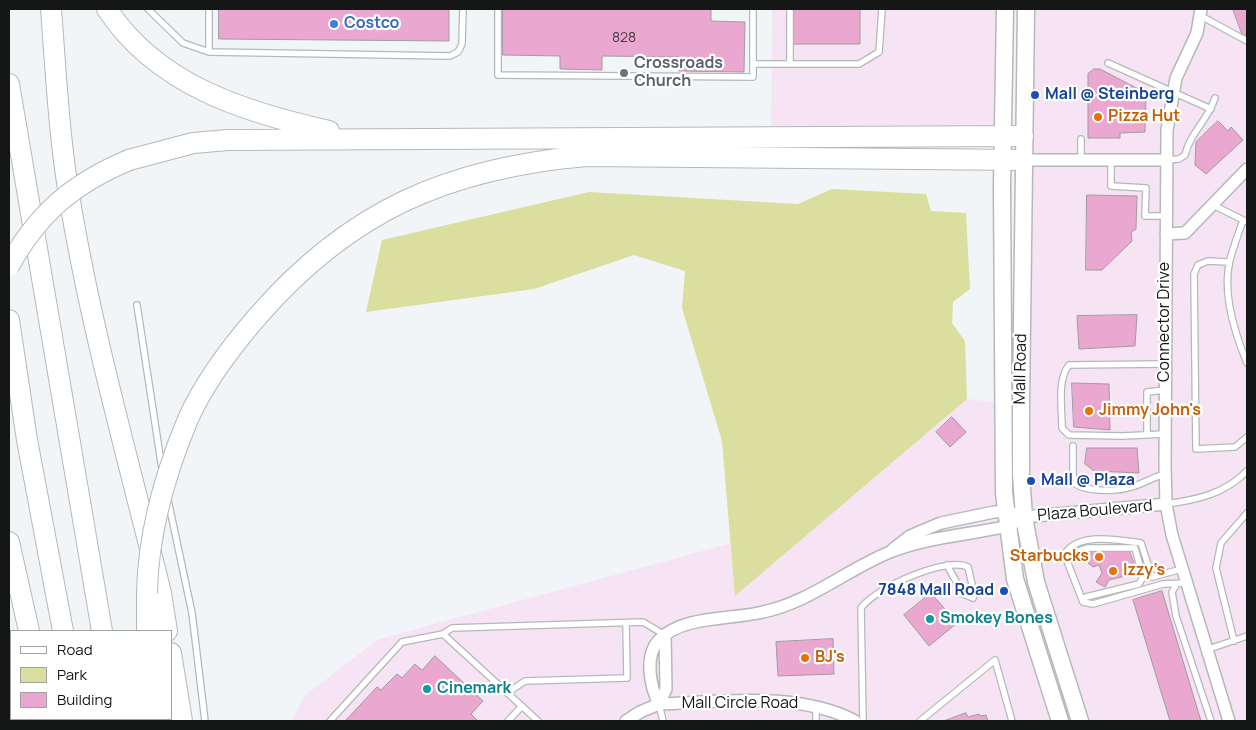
<!DOCTYPE html>
<meta charset="utf-8">
<style>
body{margin:0}
#map{position:relative;width:1256px;height:730px;overflow:hidden;background:#f2f5f7;font-family:Manrope,sans-serif}
canvas{display:block}
.frame{position:absolute;inset:0;border:10px solid #151616;pointer-events:none}
.legend{position:absolute;left:10px;top:630px;width:162px;height:90px;box-sizing:border-box;background:#fff;border:1px solid #a1a2a2;margin:0;padding:6px 9px;list-style:none;font-size:15px;color:#151616}
.legend li{display:flex;align-items:center;gap:10px;height:25px}
.legend b{width:25px;border:1px solid #a1a2a2}
</style>
<div id="map">
<canvas width="1256" height="730"></canvas>
<div class="frame"></div>
<ul class="legend">
<li><b style="height:6px;background:#fff"></b>Road</li>
<li><b style="height:14px;background:#dade9e"></b>Park</li>
<li><b style="height:14px;background:#eaa7d0"></b>Building</li>
</ul>
</div>
<script>
const c = document.querySelector('canvas').getContext('2d');
c.lineJoin = 'round';
function paint(path, color) { c.fillStyle = color; c.fill(path, 'evenodd'); }
function strokePath(path, color, width, dash) { c.strokeStyle = color; c.lineWidth = width; c.lineCap = dash ? 'butt' : 'round'; c.setLineDash(dash || []); c.stroke(path); }
function drawText(font, color, halo, rows, align = 'center') {
  c.font = font + ' Manrope,sans-serif'; c.lineWidth = 4.5; c.setLineDash([]); c.textBaseline = 'middle'; c.strokeStyle = halo; c.fillStyle = color; for (const [text, x, y, turn = 0] of rows) {
    c.save(); c.translate(x, y); c.rotate((+turn || 0) * Math.PI / 180); c.textAlign = isNaN(turn) ? turn : align; if (halo) c.strokeText(text, 0, 0); c.fillText(text, 0, 0); c.restore();
  }
}
paint(new Path2D(`
 M772,9H1005L1002,136L771,138Z
 M1026,9H1247V721H1080L1024,517Z
 M967,399L1002,403L1015,579L1060,721H292L304,696L379,639L732,543L735,596Z`), '#f6e4f5');
paint(new Path2D(`
 M832,189L926,194L931,211L966,213L970,289L953,302L952,323L965,341L967,399L735,596L722,441L682,308L685,271L634,255L534,289L366,312L382,240L589,192L798,204Z`), '#dade9e');
const building = new Path2D(`
 M219,9H449V41L219,39Z
 M503,9H711V21L745,22L744,72L679,71V57L602,56V70L560,69V56L503,55Z
 M794,9H860V44H794Z
 M1233,9H1247V34L1243,36Z
 M1094,69H1100L1146,93L1145,132L1120,133V138H1088V74Z
 M1218,121L1228,131L1231,127L1243,140L1206,174L1195,165L1196,142Z
 M1087,195L1137,196L1136,229L1131,232L1132,241L1102,270H1086Z
 M1137,315L1135,346L1079,349L1077,316Z
 M1072,383L1109,384L1110,430L1074,427Z
 M952,417L966,432L950,447L936,432Z
 M1087,448H1137L1139,473L1094,471L1085,464Z
 M1097,549L1129,550L1138,573L1109,580L1105,587L1096,582L1102,573L1099,565L1093,567L1088,563L1091,553Z
 M1162,591L1201,721H1170L1133,600Z
 M931,593L957,623L929,646L904,615Z
 M833,639L834,674L778,676L776,642Z
 M435,656L483,701L471,714L477,720L475,721H345L377,687L381,690L397,674L402,678L415,664L422,670Z
 M966,713L968,717L979,714L980,716L986,715L988,721H944Z`);
paint(building, '#eaa7d0');
strokePath(building, '#a09c9e', 1);
const service = new Path2D(`
 M148,9L183,43L209,52L450,56L458,52L462,44L463,9
 M498,9V75L753,77V9
 M1201,16L1247,41
 M209,52V9
 M1108,63L1211,109
 M753,64H859L879,52L882,9
 M790,64V9
 M1081,160V139
 M1111,160V186L1146,188L1145,216H1166
 M1166,160L1179,159L1185,155C1190,133 1208,120 1215,98
 M1213,205L1247,222
 M1243,220C1239,233 1233,247 1230,260C1222,292 1235,334 1247,363
 M1229,262L1208,261L1198,265L1194,274L1196,449L1235,447L1247,437
 M137,305L162,469
 M1165,434L1122,436L1069,435L1062,428C1062,409 1057,379 1069,365L1165,364
 M1147,435V392L1165,390
 M1073,446V482C1083,492 1117,492 1131,487C1143,484 1153,477 1165,474
 M168,500L192,613L205,721
 M1166,504C1196,500 1225,494 1247,471
 M1075,552L1087,548H1135L1143,577L1139,584L1086,597
 M1182,569L1152,577L1141,543C1119,540 1081,532 1066,552L1067,561L1083,602L1093,604L1163,584L1186,583
 M1176,585L1172,592L1176,616L1211,721
 M443,634L452,628L643,622L665,635
 M1234,641L1216,568L1221,543L1247,513
 M1206,650L1247,636
 M507,693L525,681L627,678L626,623
 M659,704L663,721
 M816,707V721
 M330,721L402,642L443,634L538,721
 M508,721L522,706
 M863,721L861,608C874,589 945,556 968,567L974,593L973,598L963,594L947,565
 M920,721L995,660L1012,721`);
const minor = new Path2D(`
 M1201,9L1197,33L1176,78L1167,130L1165,466L1166,504L1172,535L1229,721
 M1024,160H1166
 M1166,234L1185,233L1247,169
 M893,549L910,536L941,523L994,512L1006,511L1024,517L1166,504
 M659,704C650,686 644,656 659,640C683,615 731,620 763,612C810,602 846,570 890,552C927,537 969,535 1008,526L1014,523
 M659,704L666,689L665,635
 M626,721L640,712L659,704C721,702 799,691 855,721`);
const secondary = new Path2D(`
 M1005,9L1002,187L1004,493L1015,579L1060,721
 M1026,9L1021,403V474L1024,517L1036,582L1080,721`);
const motorway = new Path2D(`
 M51,9C56,73 59,138 70,201C92,333 129,462 161,593L167,631
 M107,9C157,85 244,112 329,131
 M9,84L102,631
 M129,160L193,143L228,140L1023,136
 M9,320L27,440L63,631
 M188,419C205,381 231,347 258,316C350,210 449,168 586,156L1024,160
 M9,542L29,631
 M147,593V631
 M171,653L182,721
 M48,719V721
 M78,719V721
 M116,719L117,721
 M151,719V721`);
strokePath(service, '#b5b8bb', 8);
strokePath(minor, '#b5b8bb', 14);
strokePath(secondary, '#b5b8bb', 19);
strokePath(motorway, '#b5b8bb', 22);
strokePath(service, '#fff', 5.5);
strokePath(minor, '#fff', 11);
strokePath(secondary, '#fff', 16);
strokePath(motorway, '#fff', 20);
const motorwayBridge = new Path2D(`
 M9,266C38,213 74,183 129,160
 M147,593C148,534 165,474 188,419`);
strokePath(motorwayBridge, '#b5b8bb', 22, []);
strokePath(motorwayBridge, '#fff', 20);
for (const [x, y, r, color] of [
 [334,24,5,"#3f7fe0"],
 [624,73,5,"#6b7280"],
 [1035,95,5,"#1a4fb4"],
 [1098,117,5,"#e8710a"],
 [1089,411,5,"#e8710a"],
 [1031,481,5,"#1a4fb4"],
 [1099,557,5,"#e8710a"],
 [1113,571,5,"#e8710a"],
 [1004,591,5,"#1a4fb4"],
 [930,619,5,"#0f9aa8"],
 [805,658,5,"#e8710a"],
 [427,689,5,"#0f9aa8"]
]) { const dot = new Path2D(); dot.arc(x, y, r, 0, 2 * Math.PI); c.fillStyle = color; c.fill(dot); strokePath(dot, '#fff', 2); }
drawText('14px', '#4a3a44', null, [
 ["828",624,38]
]);
drawText('bold 16px', '#366cbe', '#fff', [
 ["Costco",344,24]
], 'left');
drawText('bold 16px', '#5b616d', '#fff', [
 ["Crossroads",634,64],
 ["Church",634,82]
], 'left');
drawText('bold 16px', '#164399', '#fff', [
 ["Mall @ Steinberg",1045,95],
 ["Mall @ Plaza",1041,481],
 ["7848 Mall Road",994,591,"right"]
], 'left');
drawText('bold 16px', '#c56008', '#fff', [
 ["Pizza Hut",1108,117],
 ["Jimmy John's",1099,411],
 ["Starbucks",1089,557,"right"],
 ["Izzy’s",1123,571],
 ["BJ's",815,658]
], 'left');
drawText('16px', '#151616', '#fff', [
 ["Connector Drive",1165,322,-90],
 ["Mall Road",1021,369,-89],
 ["Plaza Boulevard",1095,511,-5],
 ["Mall Circle Road",740,704]
]);
drawText('bold 16px', '#0d838f', '#fff', [
 ["Smokey Bones",940,619],
 ["Cinemark",437,689]
], 'left');
</script>
